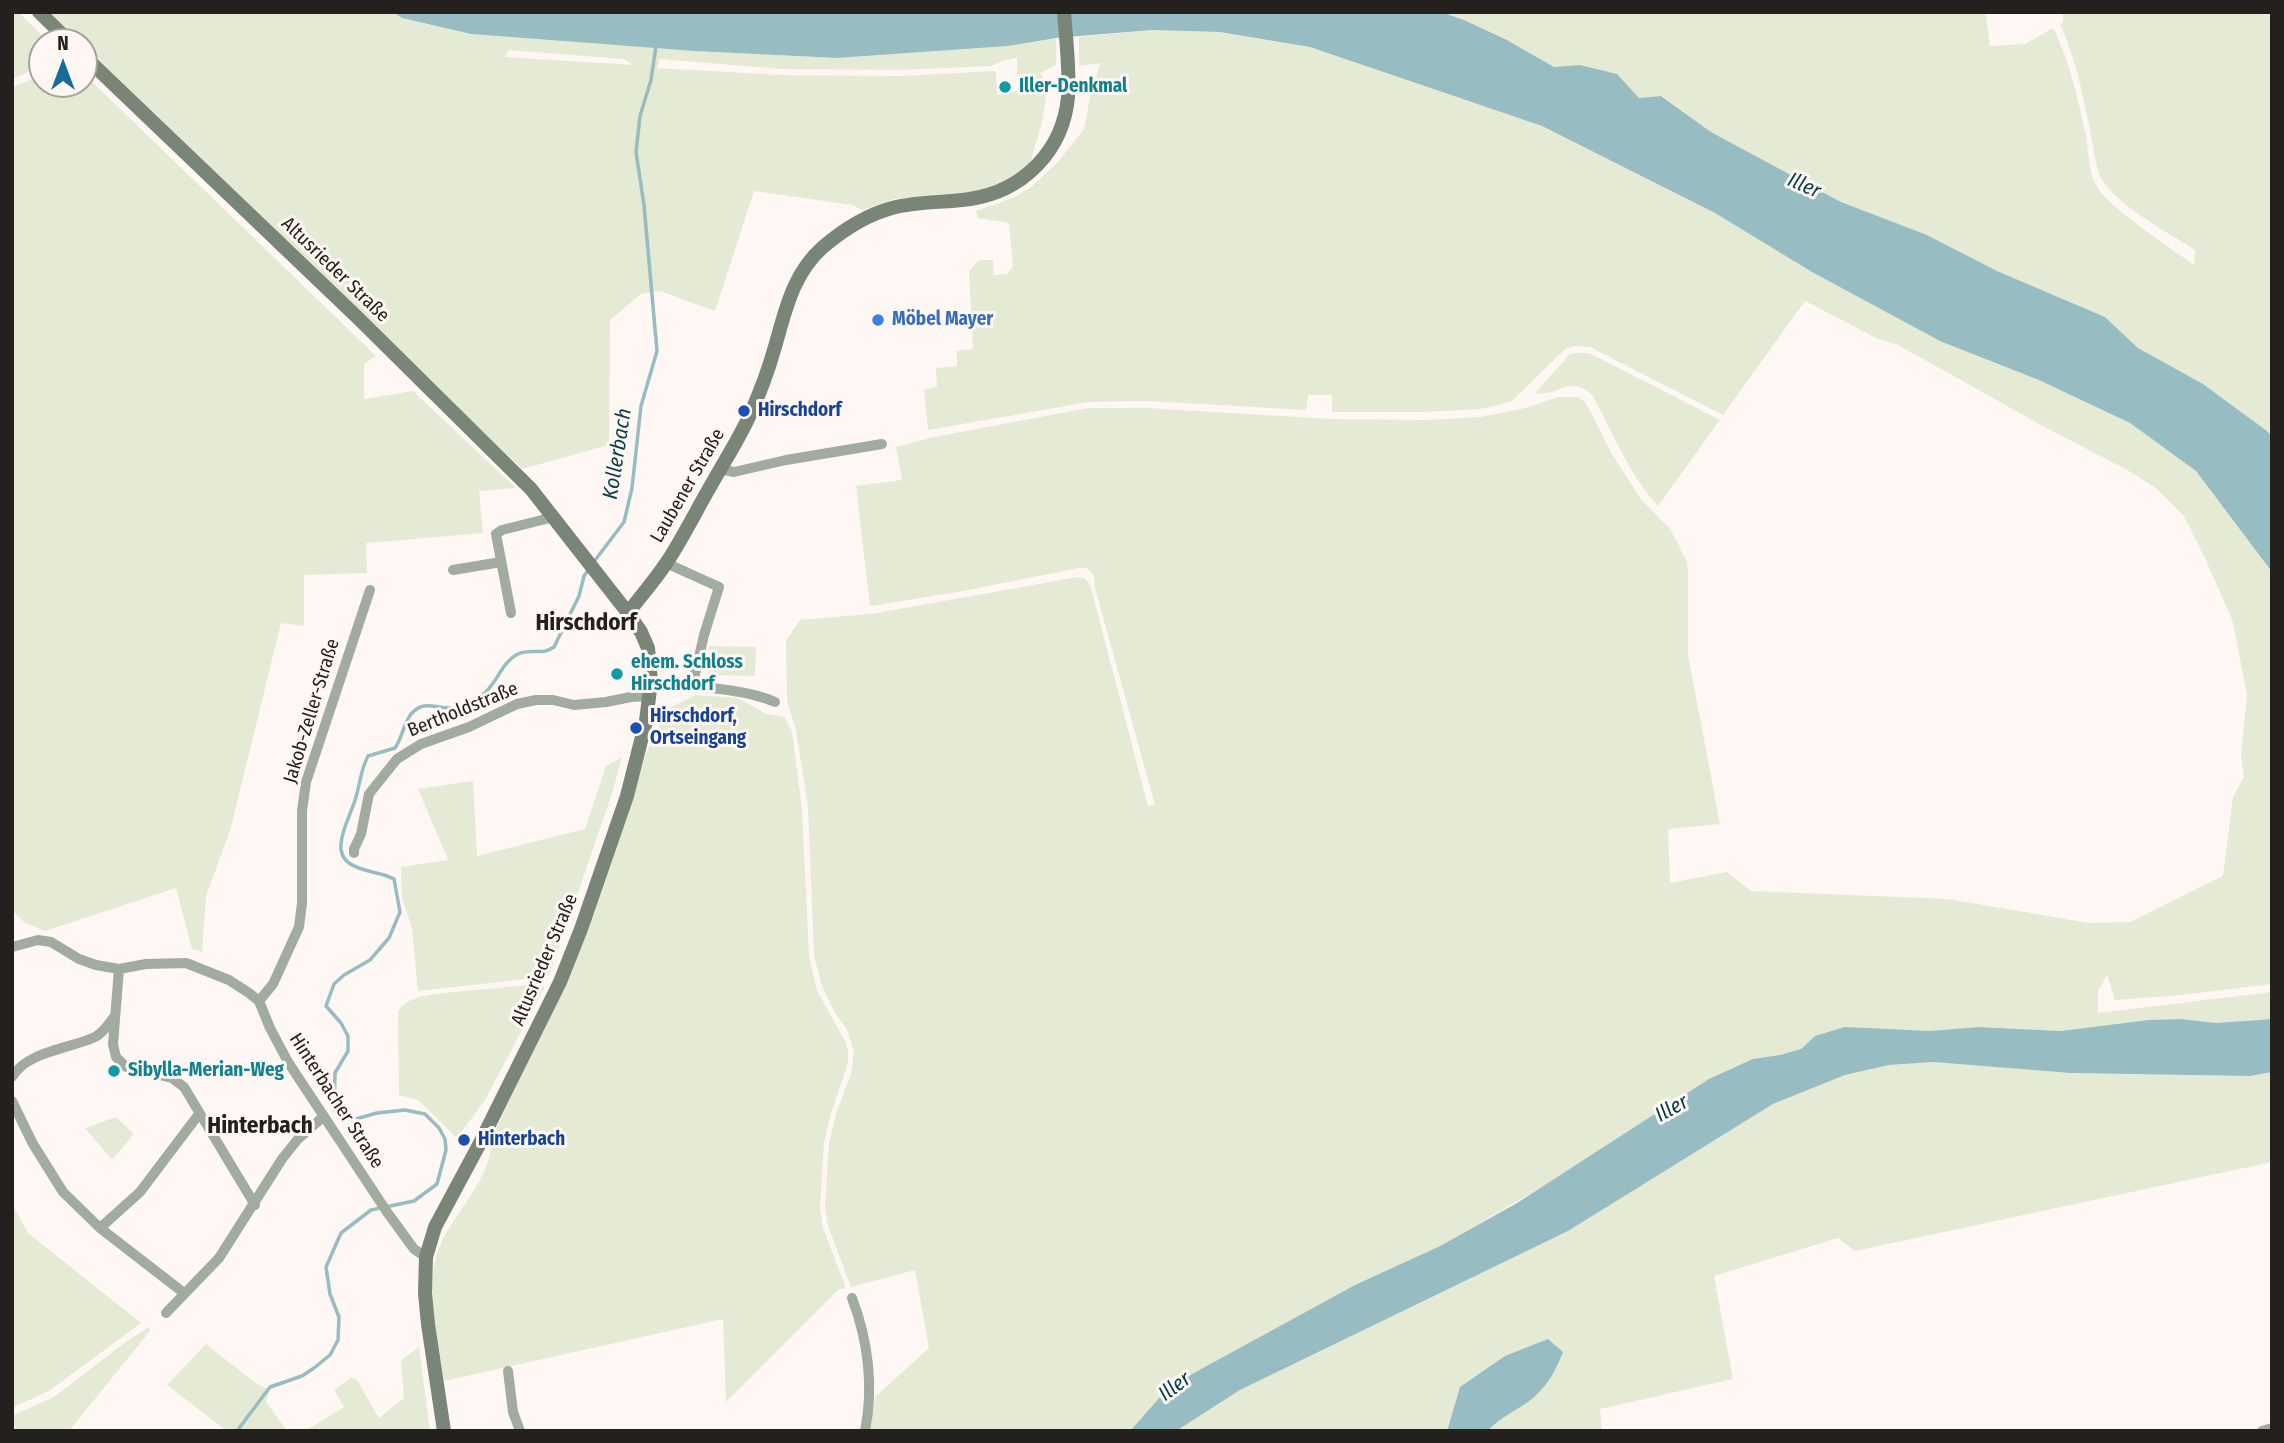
<!DOCTYPE html>
<meta charset="utf-8">
<style>
body{margin:0}
#map{position:relative;width:2284px;height:1443px;overflow:hidden;background:#fff7f3;font-family:"Fira Sans Condensed",sans-serif}
canvas{display:block}
.frame{position:absolute;inset:0;border:14px solid #24201d;pointer-events:none}
.north{position:absolute;left:28px;top:28px;width:70px;height:70px;box-sizing:border-box;background:#fff7f3;border:2px solid #a7a19d;border-radius:50%;rotate:0deg;font-size:19px;font-weight:700;line-height:28px;text-align:center;color:#24201d}
.north::after{content:'';display:block;margin:auto;width:24px;height:32px;background:#146c9c;clip-path:polygon(50% 0,100% 100%,50% 72%,0 100%)}
</style>
<div id="map">
<canvas width="2284" height="1443"></canvas>
<div class="frame"></div>
<div class="north">N</div>
</div>
<script>
const c = document.querySelector('canvas').getContext('2d');
c.lineJoin = 'round';
function paint(path, color) { c.fillStyle = color; c.fill(path, 'evenodd'); }
function strokePath(path, color, width, dash) { c.strokeStyle = color; c.lineWidth = width; c.lineCap = dash ? 'butt' : 'round'; c.setLineDash(dash || []); c.stroke(path); }
function drawText(font, color, halo, rows, align = 'center') {
  c.font = font + ' "Fira Sans Condensed",sans-serif'; c.lineWidth = 6; c.setLineDash([]); c.textBaseline = 'middle'; c.strokeStyle = halo; c.fillStyle = color; for (const [text, x, y, turn = 0] of rows) {
    c.save(); c.translate(x, y); c.rotate((+turn || 0) * Math.PI / 180); c.textAlign = isNaN(turn) ? turn : align; if (halo) c.strokeText(text, 0, 0); c.fillText(text, 0, 0); c.restore();
  }
}
paint(new Path2D(`
 M12,12H18L49,42H42V66L12,79Z
 M48,12H393L402,18L471,34L694,51L837,58L1008,46L1056,38V65L1040,73L1044,80L1046,98L1042,122L1030,164L1007,180L977,192L894,199L862,210L853,205L754,191L715,311L660,291L641,294L610,320L609,445L522,469L84,48V42H78ZM509,50L623,59L634,65L505,57ZM1017,58V91L997,95L996,71L900,76L781,75L657,68L660,59L780,69L900,70L991,66L1002,61Z
 M1441,12H1983L1986,15L1990,46L2025,44L2053,28C2070,61 2078,100 2086,136C2089,154 2088,172 2098,188C2109,208 2173,249 2194,265L2195,250C2165,230 2112,204 2098,172C2088,122 2081,71 2060,24L2063,22V12H2272V437L2267,431L2203,384L2138,348L2105,317L1997,271L1927,235L1841,202L1711,132L1662,96L1639,98L1616,74L1580,65L1554,67L1505,39L1464,20Z
 M1152,30L1220,32L1310,47L1542,126L1715,213L1813,272L2130,423L2196,471L2272,572V984L2182,995L2115,1000L2107,974L2098,991V1013L2272,992V1019L2216,1023L2181,1019L2148,1020L2061,1031L1978,1027L1930,1031L1889,1030L1815,1036L1801,1049L1780,1055L1564,1174L1440,1246L1355,1285L1192,1374L1161,1396L1130,1431H870L875,1397L929,1348L915,1270L851,1287L828,1226L825,1208L829,1144L836,1114L851,1074L854,1052L847,1030L834,1011L823,989L814,956L808,807L796,730L787,701L786,641L800,620L871,614L1078,577C1087,578 1088,581 1091,588L1148,806L1155,805L1095,588L1094,575L1087,568H1079L958,592L870,606L856,486L902,480L896,447L929,438L1088,408H1147L1332,419L1426,420L1481,417L1525,408L1558,397H1578L1584,401L1591,412L1610,451L1641,499L1670,529L1687,561L1688,570V655L1720,824L1668,829L1670,883L1727,872L1751,891L1948,899L2089,923L2131,922L2223,876L2233,797L2244,777L2241,755L2247,696L2233,622L2204,556L2184,516L2156,488L2129,471L2041,425L1898,345L1878,339L1805,301L1723,415L1590,347L1575,346L1565,349L1513,400L1503,404L1480,409L1426,412H1332V395H1308L1306,410L1147,401L1089,402L928,430L924,389L937,387L936,368L957,366V351L973,349L969,271L979,260H993L994,275L1007,274L1013,266L1009,223L978,218L976,211L1015,197L1031,187L1058,162L1084,129L1091,92L1101,63L1079,66V37Z
 M84,74L376,356L364,364V399L413,391L516,488L479,491L483,533L366,543L367,573L304,575V626L281,623L230,831L206,896L202,952L192,949L176,888L45,931L24,922L12,910V87L42,75V84H84Z
 M1575,353H1589L1720,420L1658,506C1629,475 1613,432 1592,395C1567,373 1558,398 1535,393L1570,354Z
 M709,646L756,647L755,676L708,675Z
 M696,695L738,698L766,714L785,717L792,732L802,808L809,956L817,991L846,1043L848,1052V1063L831,1113L824,1143L820,1208L823,1228L846,1288L838,1290L726,1402L723,1319L444,1381C439,1342 426,1296 436,1257C447,1216 492,1184 491,1140L563,986L633,798L645,756L660,724L661,712Z
 M622,757L612,794L550,973L544,977L418,991L412,929L402,897L401,867L448,860L418,789L473,781L477,856L585,829L606,766Z
 M539,984L543,985L544,989L485,1100L457,1138L418,1100L399,1095L398,1012C406,998 420,997 434,994Z
 M1933,1062L2070,1073L2250,1076L2272,1072V1162L1855,1251L1838,1238L1714,1276L1733,1379L1600,1409L1602,1431H1488L1494,1425L1460,1387L1447,1431H1176L1240,1390L1568,1231L1773,1104L1845,1075L1889,1065Z
 M116,1117L134,1134L112,1160L85,1128Z
 M12,1204L28,1233L141,1323L49,1391L12,1408Z
 M149,1327L150,1331L69,1431H12V1416L54,1397L127,1341Z
 M206,1344L257,1384L270,1390L266,1402L287,1431H227L167,1385Z
 M419,1347L430,1431H305L344,1407L334,1390L351,1378L357,1380L379,1418L404,1398L401,1360Z`), '#e5ead5');
paint(new Path2D(`
 M393,12H1441L1464,20L1505,39L1554,67L1580,65L1617,74L1639,98L1661,96L1711,132L1841,202L1927,235L1997,271L2105,317L2138,348L2203,384L2267,431L2272,437V572L2196,471L2130,423L2039,380L1940,341L1812,272L1715,213L1542,126L1310,47L1220,32L1152,30L1056,38L1008,46L837,58L694,51L471,34L402,18Z
 M2181,1019L2216,1023L2272,1019V1072L2250,1076L2070,1073L1933,1062L1889,1065L1845,1075L1773,1104L1568,1231L1240,1390L1176,1431H1130L1161,1396L1192,1374L1355,1285L1440,1246L1517,1203L1709,1079L1753,1059L1780,1055L1801,1049L1815,1036L1845,1027L1930,1031L1978,1027L2061,1031L2148,1020Z
 M1548,1339L1563,1352C1556,1370 1548,1385 1533,1398C1519,1410 1500,1416 1488,1431H1447L1460,1387L1505,1356Z`), '#97bcc2');
strokePath(new Path2D(`
 M593,563L624,522L632,488L641,406L657,351L644,205L636,152L640,116L651,80L656,46
 M237,1431L270,1387L302,1376L314,1368L330,1355L338,1340L339,1317L330,1294L326,1267L341,1233L371,1210L414,1201L437,1184L446,1150L445,1139L439,1128L425,1114L405,1110L377,1113L352,1120L341,1117L334,1110L335,1073L348,1051V1036L341,1023L326,1006L334,984L344,975L370,960L389,938L400,912L394,879C380,871 363,873 349,863C343,859 340,851 341,844C342,828 352,812 356,797C360,783 361,769 368,756L395,748C402,738 404,723 411,714C424,699 436,709 452,708C462,707 474,700 482,695C497,685 501,662 518,654C531,648 542,656 554,647L579,596L584,576L589,569`), '#97bcc2', 3.5);
strokePath(new Path2D(`
 M720,469L734,472L786,460L882,444
 M666,563L719,587L704,635L692,687
 M453,570L501,562
 M511,613L496,534L502,530L554,517
 M651,682C686,686 744,688 775,702
 M354,853V849L361,834L369,794L397,759L421,744L469,727L517,704L536,700H553L574,705L606,702L631,697L650,696
 M12,947L38,940L51,942L79,959L96,965L119,969L146,964L186,963L229,980L249,993L259,1001L270,1028L288,1062L387,1212L414,1249L426,1257
 M119,969L113,1044L116,1057L126,1067L172,1078L184,1087L255,1205
 M259,1001L273,984L299,927L302,903V811L306,782L370,590
 M12,1077C28,1051 69,1049 95,1037C103,1033 109,1024 114,1017
 M12,1101L33,1144L63,1192L100,1228L184,1293
 M100,1228L140,1192L199,1114
 M852,1298C868,1340 874,1387 865,1431
 M166,1313L219,1258L282,1159L298,1139L324,1116
 M508,1371L513,1412L520,1431
 M2262,1431L2272,1428`), '#a2aba0', 10);
strokePath(new Path2D(`
 M39,12L70,42
 M84,56L358,318L531,489L628,613L641,632L648,648L651,682L646,721L627,796L581,929L560,982L479,1145L435,1227L426,1257L425,1293L428,1324L444,1431
 M628,613C641,596 655,580 667,562C684,536 698,507 714,480C727,457 742,434 752,410C761,390 768,371 774,350C785,313 792,274 823,247C843,230 866,215 892,208C917,201 944,203 970,199C1023,191 1063,151 1068,97C1070,69 1066,40 1064,12`), '#798576', 14);
for (const [x, y, r, color] of [
 [1005,87,7,"#0f9aa8"],
 [878,320,7,"#3f7fe0"],
 [744,411,7,"#1a4fb4"],
 [617,674,7,"#0f9aa8"],
 [636,728,7,"#1a4fb4"],
 [114,1071,7,"#0f9aa8"],
 [464,1140,7,"#1a4fb4"]
]) { const dot = new Path2D(); dot.arc(x, y, r, 0, 2 * Math.PI); c.fillStyle = color; c.fill(dot); strokePath(dot, '#fff7f3', 2.5); }
drawText('bold 19px', '#0d838f', '#fff7f3', [
 ["Iller-Denkmal",1019,87],
 ["ehem. Schloss",631,663],
 ["Hirschdorf",631,685],
 ["Sibylla-Merian-Weg",128,1071]
], 'left');
drawText('19px', '#24201d', '#fff7f3', [
 ["Altusrieder Straße",335,270,44],
 ["Laubener Straße",688,486,-60],
 ["Bertholdstraße",463,710,-22],
 ["Jakob-Zeller-Straße",312,711,-73],
 ["Altusrieder Straße",545,960,-67],
 ["Hinterbacher Straße",336,1101,57]
]);
drawText('bold 19px', '#366cbe', '#fff7f3', [
 ["Möbel Mayer",892,320]
], 'left');
drawText('bold 19px', '#164399', '#fff7f3', [
 ["Hirschdorf",758,411],
 ["Hirschdorf,",650,717],
 ["Ortseingang",650,739],
 ["Hinterbach",478,1140]
], 'left');
drawText('italic 21px', '#033f47', '#fff7f3', [
 ["Iller",1804,186,24],
 ["Kollerbach",618,454,-81],
 ["Iller",1672,1109,-29],
 ["Iller",1175,1387,-37]
]);
drawText('bold 23px', '#24201d', '#fff7f3', [
 ["Hirschdorf",586,624],
 ["Hinterbach",260,1127]
]);
</script>
